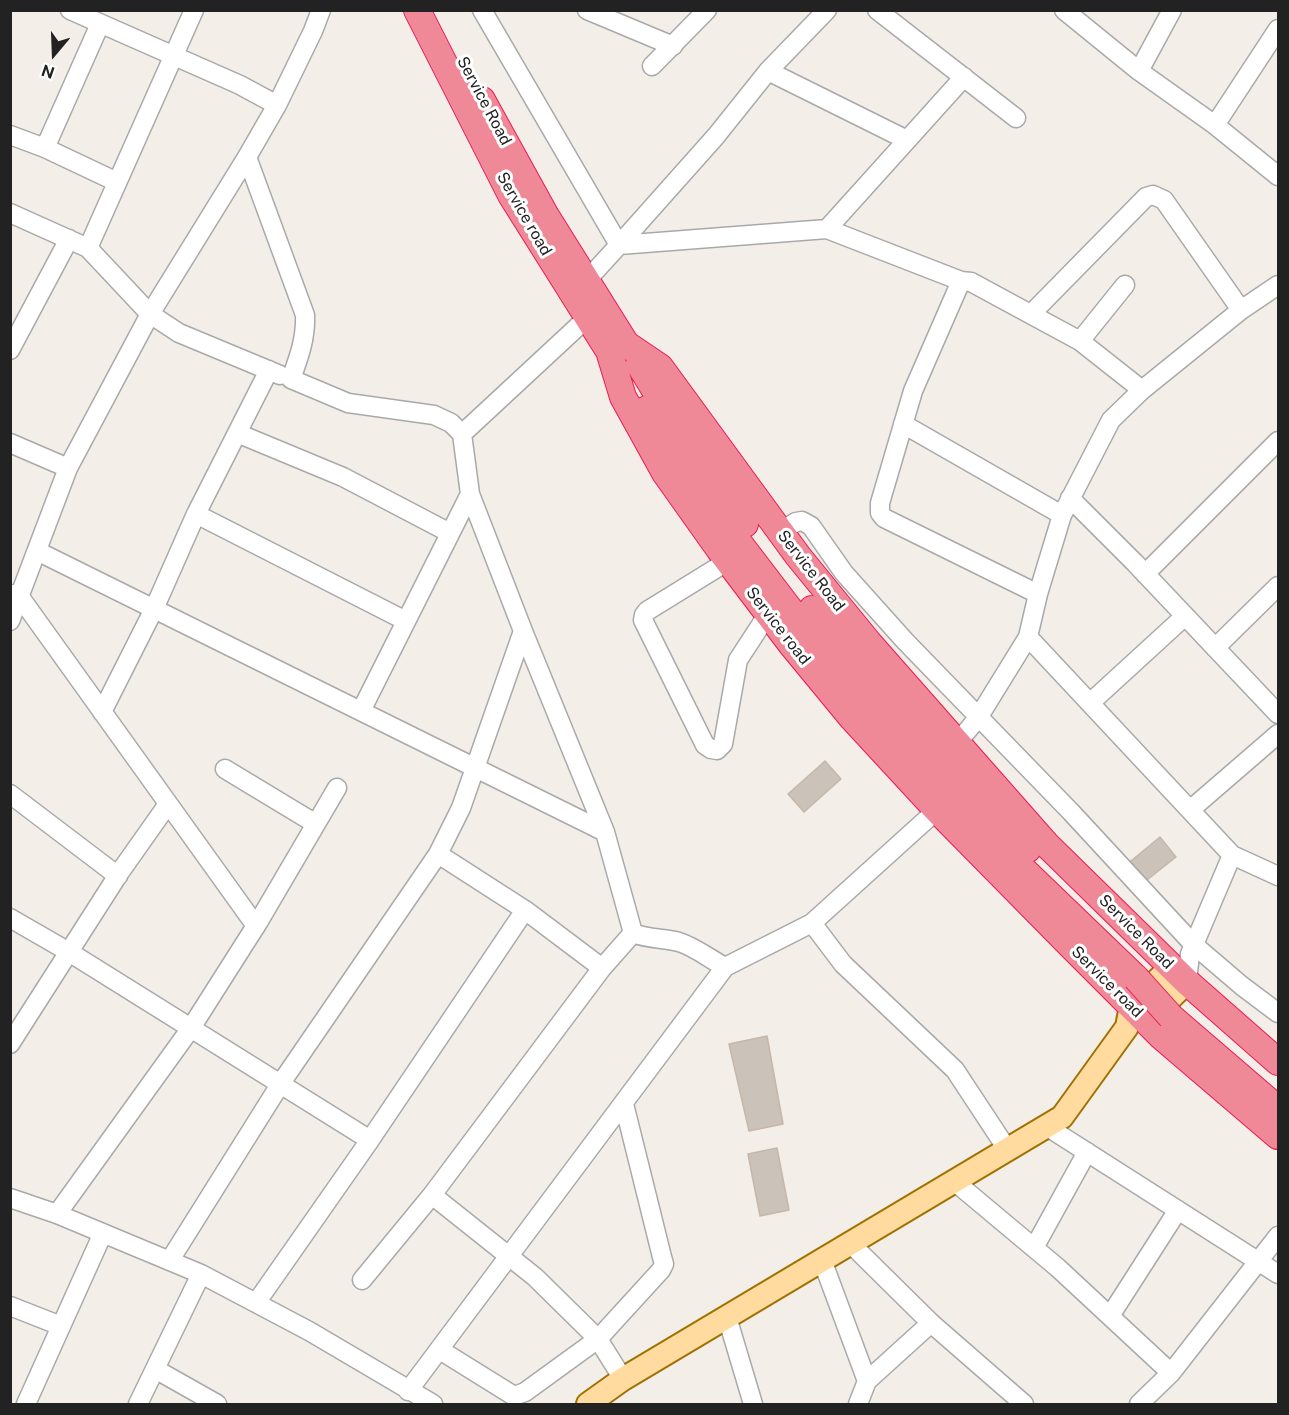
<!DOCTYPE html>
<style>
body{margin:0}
#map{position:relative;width:1289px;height:1415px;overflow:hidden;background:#f3efe8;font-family:"Public Sans",sans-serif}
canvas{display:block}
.frame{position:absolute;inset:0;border:12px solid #222;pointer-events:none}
.north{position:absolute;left:24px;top:24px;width:60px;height:60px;-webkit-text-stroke:4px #fff;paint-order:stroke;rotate:199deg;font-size:16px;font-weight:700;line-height:24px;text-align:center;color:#222}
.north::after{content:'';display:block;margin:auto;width:21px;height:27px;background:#222;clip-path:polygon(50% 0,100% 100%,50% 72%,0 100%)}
</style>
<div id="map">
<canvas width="1289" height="1415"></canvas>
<div class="frame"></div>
<div class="north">N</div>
</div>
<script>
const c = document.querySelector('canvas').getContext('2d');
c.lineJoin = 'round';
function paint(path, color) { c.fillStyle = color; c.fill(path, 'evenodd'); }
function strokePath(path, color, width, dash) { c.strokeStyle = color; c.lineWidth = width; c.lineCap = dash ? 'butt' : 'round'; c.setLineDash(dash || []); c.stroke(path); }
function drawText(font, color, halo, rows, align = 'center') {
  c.font = font + ' "Public Sans",sans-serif'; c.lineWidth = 6; c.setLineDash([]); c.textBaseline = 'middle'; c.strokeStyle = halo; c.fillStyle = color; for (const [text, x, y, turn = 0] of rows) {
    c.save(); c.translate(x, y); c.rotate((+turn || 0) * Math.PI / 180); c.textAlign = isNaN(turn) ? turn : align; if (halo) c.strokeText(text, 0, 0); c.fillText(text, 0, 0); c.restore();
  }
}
const building = new Path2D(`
 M825,761L841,779L804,812L788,794Z
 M1160,837L1176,857L1142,884L1126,865Z
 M767,1036L783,1124L749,1131L729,1044Z
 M777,1148L789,1210L760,1216L748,1154Z`);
paint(building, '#cbc2ba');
strokePath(building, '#c6b7a8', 1.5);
const minor = new Path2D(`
 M70,10L240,85L277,105
 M482,10L619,245L587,280
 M587,10L673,46
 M877,10L1016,118
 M1064,10L1139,71L1215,125L1278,176
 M100,24L45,148L117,182
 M652,66L707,10
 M768,71L907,140
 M1139,71L1172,10
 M1215,125L1278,29
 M10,135L45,148
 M247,157L305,315C306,338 299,357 291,379L348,403L434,415L451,423L462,434L470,494L523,631L605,832L633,933
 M10,213L88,248L194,10
 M827,229L961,281L913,391L880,503V513L884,518L1038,594
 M619,245L827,229L964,77
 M619,245L716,136L768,71L827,10
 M88,248L150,314L179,333L280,375
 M961,281L971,282L1080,341L1142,390
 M1031,314L1146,197L1153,195L1164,200L1241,310
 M1080,341L1125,285
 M10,350L69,239
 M269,370L196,514L406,621
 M903,424L1062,515
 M237,433L343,477L450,533
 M462,434L587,318
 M10,443L68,468
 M1070,498L1135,563L1278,714
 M780,532L796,522L802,521L811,526L844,573L905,641L1071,812L1194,945L1242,986L1278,1013
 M37,551L605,832
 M728,561L647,611L644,615L643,620L705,745L711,749L717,750L723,744L738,660L768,614
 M1145,574L1278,441
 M13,594L20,597L256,926
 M10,621L68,468L150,314L247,157L277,105L313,31L321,10
 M1028,637L1232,855L1278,876
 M1215,648L1278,586
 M1090,703L1185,616
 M361,711L470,494
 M102,712L154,609L196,514
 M956,744L978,718L1028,637L1038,594L1062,515L1111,420L1142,390L1241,310L1278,285
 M225,769L316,824
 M10,794L118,876
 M1190,810L1278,734
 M438,854L525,910L602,968
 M10,918L69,952L370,1140L525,910
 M812,923L843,964L955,1070L1007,1149
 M633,933C647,939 664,938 679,942C695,947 710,959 725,967
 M1187,982L1190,954L1232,855
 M10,1044L120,872L168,804
 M1046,1126L1278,1274
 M954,1181L1058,1268L1171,1373
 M432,1195L535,1277L598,1339L623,1379
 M10,1198L57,1214L201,1274L309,1331L433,1404
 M57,1214L191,1028L259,921L337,788
 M850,1243L931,1323L1024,1404
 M1034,1248L1087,1152
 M170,1260L281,1083L438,854L461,808L523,631
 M822,1260L867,1381L858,1404
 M362,1280L432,1195L602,968L633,933
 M256,1303L370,1140
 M10,1306L61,1326
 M1110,1316L1178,1210
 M727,1317L753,1404
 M440,1350L514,1396L525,1392L598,1339L661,1270L664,1264L662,1257L624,1104
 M155,1369L217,1404
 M867,1381L931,1323
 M408,1391L725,967L812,923L937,810
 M26,1404L103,1233
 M138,1404L201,1274
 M1139,1404L1171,1373L1278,1236`);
const major = new Path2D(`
 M1149,1019L1187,982
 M588,1404L623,1379L1062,1117L1127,1027L1131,1006L1171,967`);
const highway = new Path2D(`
 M417,10L511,195L609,351L623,397L665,473L719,549L791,644L852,718L937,810L1067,942L1161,1036L1278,1136
 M482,100L546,216L626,344L660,367L798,556L869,643L1047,845L1187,982L1278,1062
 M639,364L670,415L745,524
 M647,409L707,501L791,611L953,802L1136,978
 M812,609L958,775L1028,849
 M1171,1017L1278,1109`);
strokePath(minor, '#a9a9a9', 21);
strokePath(major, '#9f7200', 26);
strokePath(highway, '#ed1856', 28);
strokePath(minor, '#fff', 18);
strokePath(major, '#ffdba0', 22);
strokePath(highway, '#f08997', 26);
const highwayBridge = new Path2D(`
 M1136,978L1171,1017`);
strokePath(highwayBridge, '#ed1856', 28, []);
strokePath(highwayBridge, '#f08997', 26);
drawText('16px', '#222', '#fff', [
 ["Service Road",484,101,62],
 ["Service road",524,214,60],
 ["Service Road",811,571,52],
 ["Service road",778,626,52],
 ["Service Road",1136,932,45],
 ["Service road",1107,982,45]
]);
</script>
